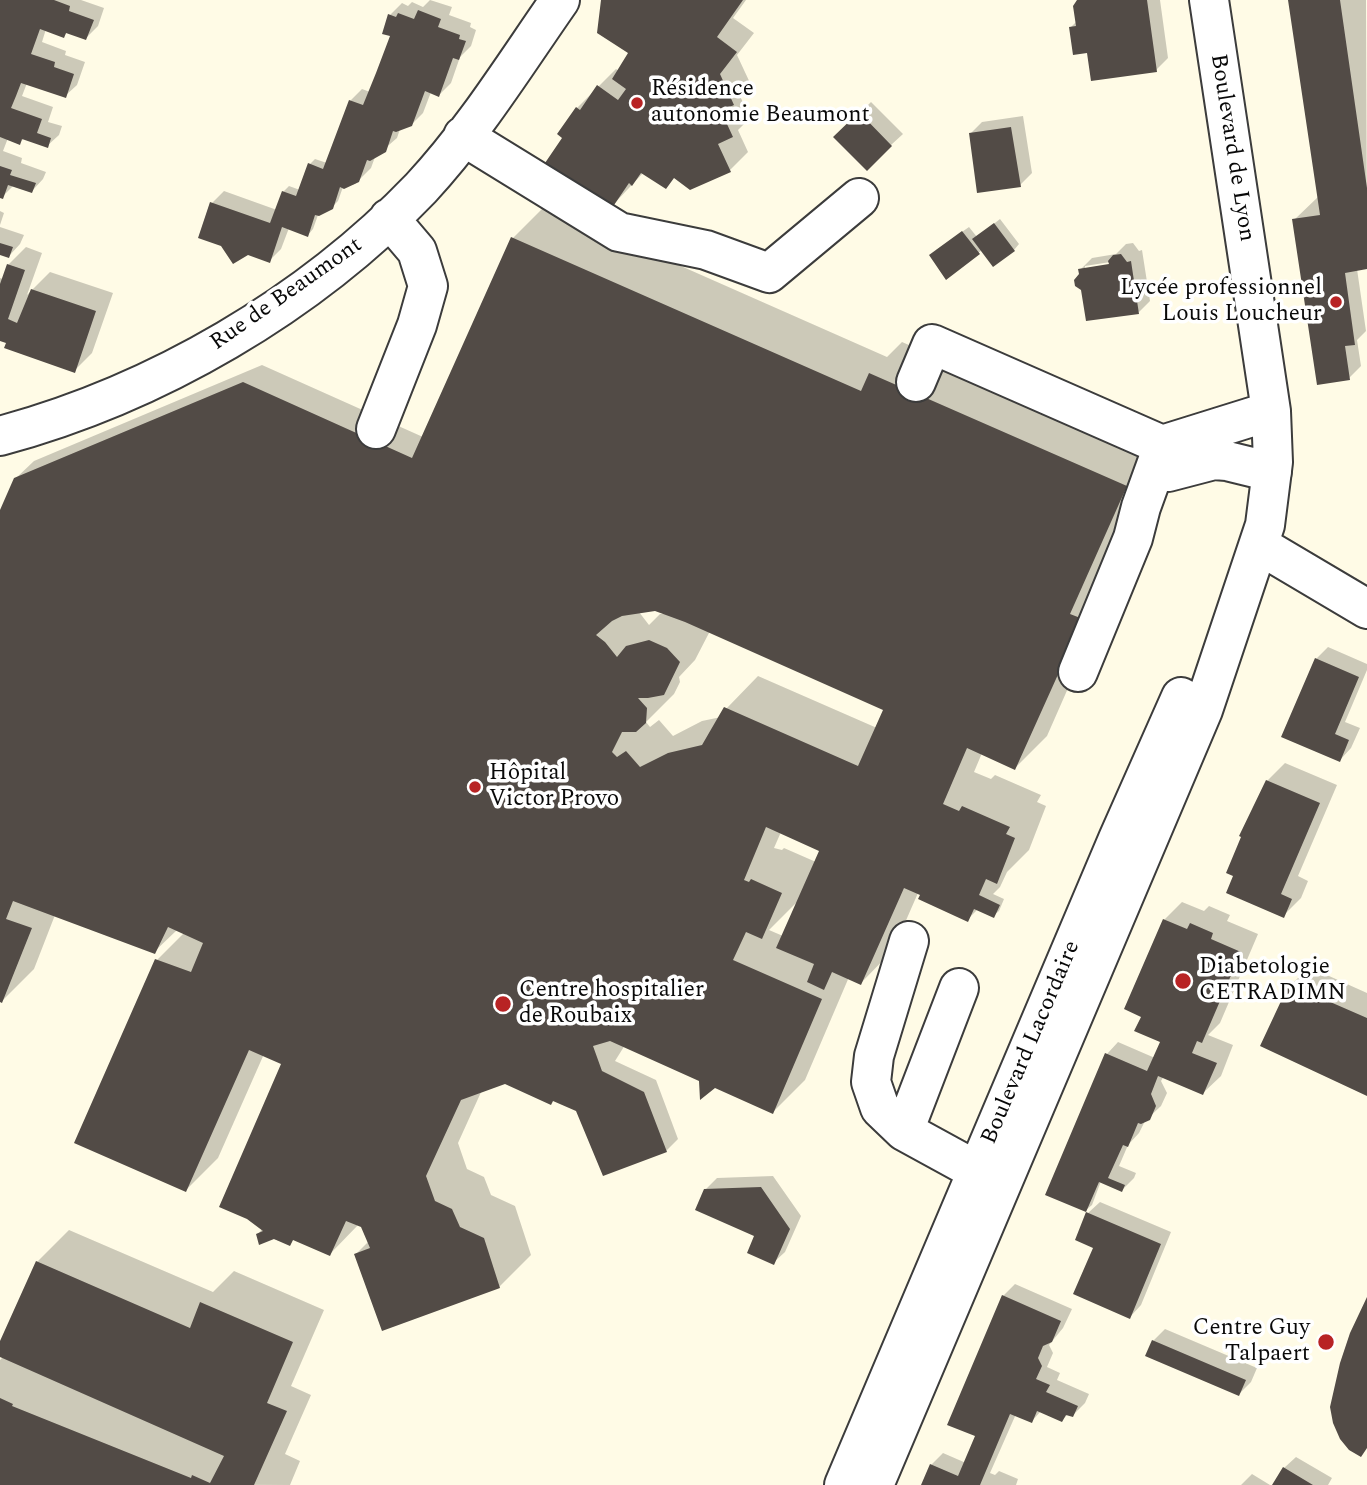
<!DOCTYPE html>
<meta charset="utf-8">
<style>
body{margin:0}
canvas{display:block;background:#fffbe6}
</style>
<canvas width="1367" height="1485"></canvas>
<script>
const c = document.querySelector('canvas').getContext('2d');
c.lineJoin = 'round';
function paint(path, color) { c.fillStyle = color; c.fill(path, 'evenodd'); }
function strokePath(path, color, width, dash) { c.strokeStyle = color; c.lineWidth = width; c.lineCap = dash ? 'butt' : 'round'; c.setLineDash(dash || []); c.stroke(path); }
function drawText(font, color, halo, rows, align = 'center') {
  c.font = font + ' Spectral,serif'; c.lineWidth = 7; c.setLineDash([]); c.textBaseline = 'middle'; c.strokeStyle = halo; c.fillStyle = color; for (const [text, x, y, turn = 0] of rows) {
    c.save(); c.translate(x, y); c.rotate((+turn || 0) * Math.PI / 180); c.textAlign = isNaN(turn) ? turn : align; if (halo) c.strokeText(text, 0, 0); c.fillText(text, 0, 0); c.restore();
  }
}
paint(new Path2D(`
 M0,0H81L104,8L98,26L86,38L68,31L64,36L46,29L42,42L66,51L65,55L85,62L77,85L65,96L27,83L22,96L53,107L48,122L62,126L59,135L47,146L24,138L20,143L8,138L3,151L22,158L21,163L46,172L43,179L32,191L14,185L2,197L0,196Z
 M430,0L452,7L449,15L471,23L470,27L476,30L471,46L460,57L451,83L439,95L431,92L423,113L411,125L400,129L397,138L375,157L371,168L355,184L343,187L338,201L329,210L318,215L313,229L308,235L289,228L281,249L269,261L212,203L224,191L277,210L283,192L289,186L300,190L310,164L315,159L327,163L350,101L362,89L370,92L392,35L390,15L402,3L408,6L412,2L423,7Z
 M604,0H746L733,18L754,33L737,55L751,85L740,96L750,118L738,130L748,152L730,170L675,177L644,172L612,206L564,137L577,108L616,69L619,71L631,53Z
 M1079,0H1160L1168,58L1156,70L1089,51L1070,28L1077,21Z
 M1290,0H1366L1367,267L1357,269L1366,331L1357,340L1361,366L1349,378L1294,220L1319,196Z
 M871,102L903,134L891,145L836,137Z
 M1023,116L1032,173L1020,185L970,134L982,122Z
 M545,206L887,357L902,342L1158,453L1113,586L1047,736L1015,768L982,753L974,772L991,779L995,775L1041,795L1037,802L1046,806L1029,850L1007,872L1000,887L993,894L1004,899L999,911L993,916L978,909L968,919L918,893L893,950L861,983L849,977L805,1080L773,1112L625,1045L615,1061L656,1080L678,1139L666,1151L578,1110L505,1082L482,1090L458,1143L467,1169L484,1177L491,1195L515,1206L531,1255L499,1287L356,1254L369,1241L363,1226L359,1224L330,1254L295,1238L289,1244L258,1234L263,1228L284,1063L264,1054L218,1158L186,1190L157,960L184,933L177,930L154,952L55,915L34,969L2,1001L0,1000V514L15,479L34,461L262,365L423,437L513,238ZM656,610L667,614H660L649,625L639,612ZM710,631L885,709L877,728L758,676L726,709L721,717L702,721L673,736L659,720L650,727L646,722L674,694L680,682L679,677L695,660ZM781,832L821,850L816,862L784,848L782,850L774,848ZM799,900L783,936L769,930Z
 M0,211L4,213L0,225Z
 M1000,219L1019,244L1014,250H982L947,277L936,250L969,227L977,237Z
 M0,227L24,235L20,244L9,256L0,253Z
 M1133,243L1139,251L1142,250L1150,301L1139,312L1080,270L1092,258L1116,254L1126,244ZM1117,261L1118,265L1085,270V266Z
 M26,247L42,253L27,295L50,272L113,293L92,353L74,371L0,339V278L3,279L8,265Z
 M1328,647L1367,664V670L1345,722L1360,728L1351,748L1340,760L1283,736L1316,659Z
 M1285,763L1337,785L1298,876L1308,881L1301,898L1283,916L1236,875L1267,781Z
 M1182,902L1204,911L1209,906L1230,915L1227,921L1258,934L1220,1023L1208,1035L1233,1045L1221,1076L1203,1093L1164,1076L1161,1081L1167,1093L1161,1106L1145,1121L1139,1133L1128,1145L1119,1166L1136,1173L1134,1178L1122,1190L1101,1181L1092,1205L1086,1210L1107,1054L1118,1042L1155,1058L1162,1041L1143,1016L1164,920Z
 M1309,967L1367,993V1094L1291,985Z
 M773,1176L801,1216L785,1252L773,1263L756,1236L705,1190L717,1178Z
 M1100,1202L1171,1232L1141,1305L1130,1317L1096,1247L1088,1213Z
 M69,1230L213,1292L234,1271L324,1310L291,1386L311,1395L285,1454L300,1461L290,1485L0,1484V1360L3,1357L0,1355V1345L37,1262Z
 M1015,1284L1072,1309L1063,1328L1049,1345L1053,1353L1047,1367L1060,1373L1057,1380L1089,1394L1085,1403L1073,1415L1068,1414L1062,1420L1041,1411L1032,1421L1016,1414L990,1473L995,1475L999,1471L1018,1479L1016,1485H923L931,1465L943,1453L966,1463L977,1435L1003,1296Z
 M1165,1329L1257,1368L1251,1382L1239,1394L1153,1341Z
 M1296,1457L1332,1478L1328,1485H1274L1284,1468Z
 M1252,1474L1270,1485H1241Z`), '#0003');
paint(new Path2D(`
 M0,0H54L70,6L69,11L94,20L86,40L66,33L64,38L40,29L31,54L55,62L54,67L74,74L66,98L21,83L16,96L11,108L42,119L37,133L51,138L48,148L22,139L20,145L0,137Z
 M601,0H743L717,37L737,52L720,74L734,105L721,111L733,137L718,144L731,172L690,190L674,178L666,189L641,173L632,186L629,183L612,208L545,163L562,138L557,134L576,107L580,110L597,85L618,100L626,89L612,79L628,53L597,33Z
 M1077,0H1147L1157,72L1091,81L1087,53L1073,55L1069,27L1076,26L1073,6Z
 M1288,0H1340L1367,188V269L1345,273L1355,345L1345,346L1350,380L1317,385L1292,219L1320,215Z
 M418,10L441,19L438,27L460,35L459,39L466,41L459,60L453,58L439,97L425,91L412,126L396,132L393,131L386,152L370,161L367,160L359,182L344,189L340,187L333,209L319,216L315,215L308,237L282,227L270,263L248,255L233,264L221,246L198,238L210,202L270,223L282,191L296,196L308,163L323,169L349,100L363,105L376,73L390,36L382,34L388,14L396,17L398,13L414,19Z
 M859,112L892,146L867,171L833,137Z
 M1011,127L1021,187L977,193L969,133Z
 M0,166L12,170L10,175L36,183L32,193L8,185L3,199L0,198Z
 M994,223L1015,251L993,267L972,239Z
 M962,231L980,254L946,280L929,255Z
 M511,237L861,391L869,373L1127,486L1070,614L1083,619L1015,770L967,748L943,804L959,811L962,806L1010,827L1006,834L1015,838L997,884L986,879L979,895L1000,905L994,918L974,909L968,922L918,899L920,895L904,888L861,985L832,972L824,990L807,982L814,964L776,948L819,851L766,827L744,880L749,882L751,879L782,893L762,939L746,932L733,960L822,999L773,1114L715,1088L700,1100L699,1081L610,1041L593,1046L602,1071L644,1092L667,1152L603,1176L576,1111L553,1101L551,1105L505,1084L461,1100L426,1176L435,1201L452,1209L460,1227L484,1238L500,1288L382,1331L354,1254L370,1248L361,1227L346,1221L330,1256L293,1240L290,1246L274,1239L259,1245L256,1234L263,1231L247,1219L219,1207L281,1064L249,1050L186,1192L74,1143L155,959L191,972L203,943L168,927L155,954L13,901L6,919L32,928L2,1003L0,1002V510L14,478L243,382L412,458ZM655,611L685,622L883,710L858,766L724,707L702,745L668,753L640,767L626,751L617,757L612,752L622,732H636L646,723L647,708L638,698H648L664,695L680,662L667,648L649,640L626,646L617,657L605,642L596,635L612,621L622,616Z
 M0,243L13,247L9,258L0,255Z
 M1121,254L1127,262L1131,261L1139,314L1086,321L1081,290L1075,286L1074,280L1079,274L1078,269L1109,264L1108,261L1113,255Z
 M7,264L25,270L8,319L17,323L31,289L96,311L75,373L4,348L6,343L0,341V284Z
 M1315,658L1359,677L1335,734L1349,740L1340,762L1281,737Z
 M1266,780L1320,803L1281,894L1292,899L1284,918L1226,893L1233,876L1226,873L1241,837L1239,836Z
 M1163,919L1187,929L1190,923L1213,933L1211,939L1241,952L1202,1043L1197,1041L1192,1053L1217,1063L1203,1095L1158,1076L1151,1094L1156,1106L1150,1120L1141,1124L1138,1123L1128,1147L1123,1145L1108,1178L1125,1185L1122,1192L1099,1182L1086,1212L1045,1195L1105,1053L1147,1071L1160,1042L1134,1031L1141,1017L1124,1009Z
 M1289,984L1367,1018V1096L1260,1046Z
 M761,1187L790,1229L774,1265L747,1253L754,1236L695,1210L704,1189Z
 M1086,1212L1161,1244L1130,1319L1073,1294L1093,1248L1075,1240Z
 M36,1261L190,1328L200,1302L293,1342L267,1403L287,1411L254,1485H0V1398L13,1404L12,1406L191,1478L192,1475L210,1483L224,1456L0,1357V1341Z
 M1002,1295L1061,1321L1052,1342L1043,1346L1038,1358L1042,1366L1036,1379L1050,1385L1046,1392L1078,1406L1073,1417L1066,1415L1062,1422L1037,1411L1032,1423L1010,1414L980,1485H921L930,1464L958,1476L975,1436L947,1425Z
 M1367,1297V1448L1361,1457L1349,1450L1340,1439L1333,1423L1330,1407L1340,1363L1350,1333Z
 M1152,1340L1246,1380L1239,1396L1145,1356Z
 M1283,1467L1313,1485H1272Z`), '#524b46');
const minor = new Path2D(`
 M463,136L619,232L706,250L769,273L859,198
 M916,382L932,344L1162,445
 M1271,411L1162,445L1158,460L1168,472L1214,460L1227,461L1272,472
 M376,429L417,325L428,286L417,251L389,218
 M0,436C156,394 309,305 421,188C474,131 516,63 560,0
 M1259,545L1367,609
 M1078,672L1133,538L1141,507L1158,460
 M909,941L874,1056L871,1082L880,1108L904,1131L999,1183
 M904,1131L959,988
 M844,1485L1118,839L1181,697
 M874,1485L1203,710L1265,525L1273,462L1271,411L1209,0`);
strokePath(minor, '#3c3c3c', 42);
strokePath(minor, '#fff', 38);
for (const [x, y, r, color] of [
 [637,103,7,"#b82324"],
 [1336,302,7,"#b82324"],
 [475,787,7,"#b82324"],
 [1183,981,9,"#b82324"],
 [503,1004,9,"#b82324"],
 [1326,1342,9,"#b82324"]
]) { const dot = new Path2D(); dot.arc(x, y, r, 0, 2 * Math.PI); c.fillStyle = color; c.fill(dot); strokePath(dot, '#fff', 2.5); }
drawText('23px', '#090909', '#fff', [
 ["Résidence",651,90],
 ["autonomie Beaumont",651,116],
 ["Lycée professionnel",1322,289,"right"],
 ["Louis Loucheur",1322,315,"right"],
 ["Hôpital",489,774],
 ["Victor Provo",489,800],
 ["Diabetologie",1199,968],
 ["CETRADIMN",1199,994],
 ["Centre hospitalier",519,991],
 ["de Roubaix",519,1017],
 ["Centre Guy",1310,1329,"right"],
 ["Talpaert",1310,1355,"right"]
], 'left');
drawText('23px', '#090909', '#fff', [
 ["Boulevard de Lyon",1231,148,81],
 ["Rue de Beaumont",287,295,-35],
 ["Boulevard Lacordaire",1032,1043,-67]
]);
</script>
